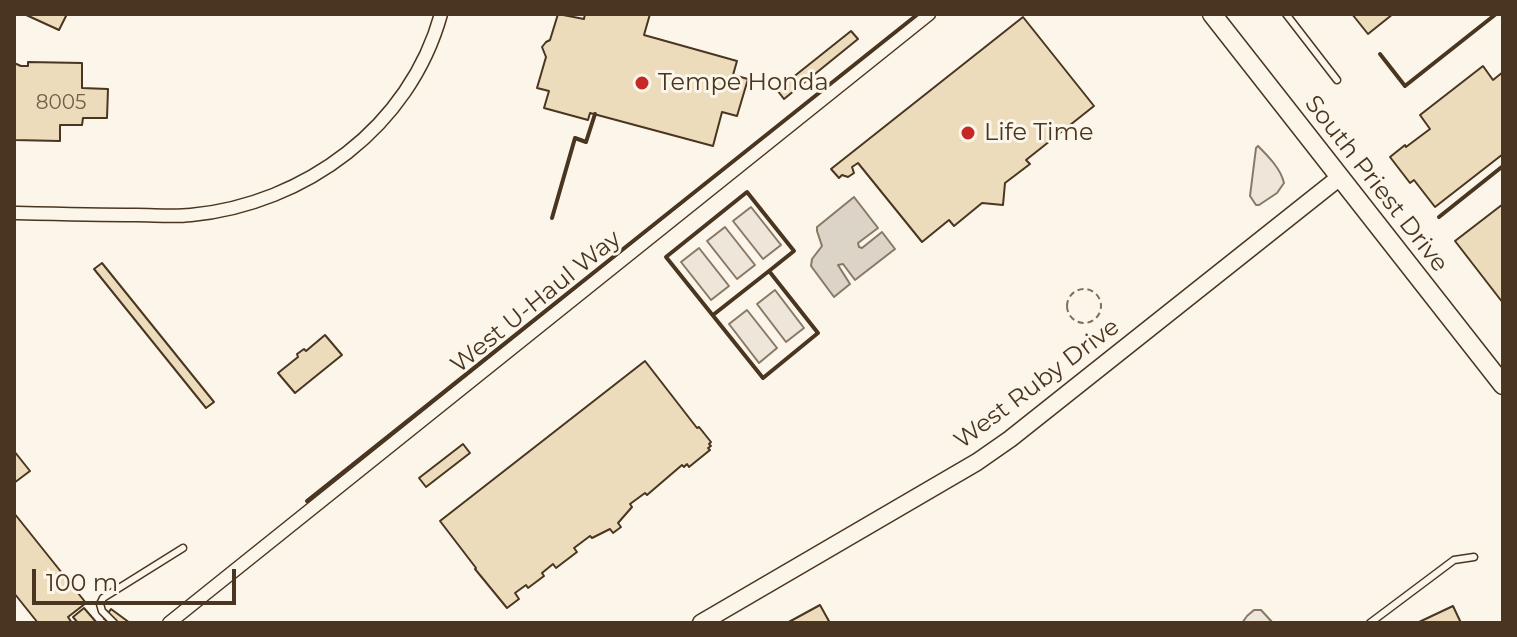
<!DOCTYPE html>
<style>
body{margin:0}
#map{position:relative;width:1517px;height:637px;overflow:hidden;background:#fbf6e9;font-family:Montserrat,sans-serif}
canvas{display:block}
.frame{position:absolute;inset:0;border:16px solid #4a3520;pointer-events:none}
.scale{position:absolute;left:32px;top:569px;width:204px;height:36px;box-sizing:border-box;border:4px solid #4a3520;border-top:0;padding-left:10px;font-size:24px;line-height:28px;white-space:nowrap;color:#4a3520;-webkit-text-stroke:6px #fbf6e9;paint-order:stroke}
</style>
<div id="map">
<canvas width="1517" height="637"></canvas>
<div class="frame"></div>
<div class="scale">100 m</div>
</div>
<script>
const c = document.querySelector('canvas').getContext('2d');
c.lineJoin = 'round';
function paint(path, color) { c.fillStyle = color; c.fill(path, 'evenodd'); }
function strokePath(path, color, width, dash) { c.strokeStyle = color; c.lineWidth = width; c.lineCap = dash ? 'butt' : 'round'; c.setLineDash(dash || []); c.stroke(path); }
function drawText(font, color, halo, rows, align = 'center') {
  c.font = font + ' Montserrat,sans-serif'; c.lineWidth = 6; c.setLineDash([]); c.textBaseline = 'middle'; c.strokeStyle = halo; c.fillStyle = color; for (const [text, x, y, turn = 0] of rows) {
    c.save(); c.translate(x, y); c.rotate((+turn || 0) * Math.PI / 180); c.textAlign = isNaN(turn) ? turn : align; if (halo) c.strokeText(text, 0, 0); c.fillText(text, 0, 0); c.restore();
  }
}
const green = new Path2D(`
 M1258,146C1268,156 1281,169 1284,183L1277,193L1259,205H1256L1250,196L1256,148Z
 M751,207L781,245L763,259L733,221Z
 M725,227L755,265L737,279L707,241Z
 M699,248L729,286L711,300L681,262Z
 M775,290L804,328L786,342L757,304Z
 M747,310L777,348L759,363L729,324Z
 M1254,610H1261L1273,623H1242L1247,616Z`);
paint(green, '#ede6d9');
strokePath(green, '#887966', 2);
const water = new Path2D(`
 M854,197L878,228L858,243L859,247L862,248L882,232L895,249L855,280L843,264L838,265L850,284L834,297L811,266L812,259L822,246L817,231V227Z`);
paint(water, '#dcd4c6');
strokePath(water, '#887966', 2);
const building = new Path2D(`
 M24,14H67L59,30Z
 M558,14L584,19L585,14H650L644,35L737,61L733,75L748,79L737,116L722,112L713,146L590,113L588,120L544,108L549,91L537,88L546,57L542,47L546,42L550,40Z
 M1352,14H1393L1368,34Z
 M1023,17L1094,106L1026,160L1030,164L1005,183L1003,205L982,203L954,226L949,220L922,242L858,163L852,167L854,173L848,177L842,175L839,178L831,169Z
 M851,31L858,39L784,99L777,90Z
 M28,62L82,63V88L108,89L107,118H83L82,125H60V141L14,140V63L21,66H28Z
 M1483,66L1493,80L1503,72V154L1435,207L1414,180L1410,183L1390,157L1405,145L1406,147L1430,129L1420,115Z
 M1503,204V303L1455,241Z
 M102,263L214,402L206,408L94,269Z
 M325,335L342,355L295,393L278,373L298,357L297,354L304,349L306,351Z
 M645,361L697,428L699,427L711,442L709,444L711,446L708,448L710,450L689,467L687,464L684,467L682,465L647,495L645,493L630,504L632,507L618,523L621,527L613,533L610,529L592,538L590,536L574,548L577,552L556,568L553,564L542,573L544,576L528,588L526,585L515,593L519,599L507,608L475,569L476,568L440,521Z
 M463,444L470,453L426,487L419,478Z
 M14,451L30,471L14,483Z
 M14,513L86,603L68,617L72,623H38L14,593Z
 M820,605L830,623H787Z
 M1453,606L1461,623H1417Z
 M84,608L97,623H78L73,617Z
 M111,609L130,623H110L104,619Z`);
paint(building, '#ecdcbc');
strokePath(building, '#4a3520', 2);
const service = new Path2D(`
 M1286,14L1337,80
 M114,623L102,611L100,604L103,598L183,548
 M1370,623L1454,560L1474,557`);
const minor = new Path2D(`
 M14,213C55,214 95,215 136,215C154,215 173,217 191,215C305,204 410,127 441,14
 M169,623L929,14`);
const tertiary = new Path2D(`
 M701,623L977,462L1010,439L1340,177`);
const secondary = new Path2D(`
 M1212,14L1503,385`);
strokePath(service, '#4a3520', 9);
strokePath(minor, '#4a3520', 15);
strokePath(tertiary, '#4a3520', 19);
strokePath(secondary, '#4a3520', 21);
strokePath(new Path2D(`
 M1067 306a17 17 0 1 1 34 0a17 17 0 1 1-34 0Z`), '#7f6f5c', 2, [6, 4]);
strokePath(service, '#fbf6e9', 6);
strokePath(minor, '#fbf6e9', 12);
strokePath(tertiary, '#fbf6e9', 16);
strokePath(secondary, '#fbf6e9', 18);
strokePath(new Path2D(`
 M1380,54L1405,86L1496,14
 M747,192L794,251L769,271L818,333L763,378L666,257Z
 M1439,217L1503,166
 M552,218L575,138L586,142L595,114
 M713,315L769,271
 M307,501L918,14`), '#4a3520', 4);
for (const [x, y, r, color] of [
 [642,83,8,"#c62828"],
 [968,133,8,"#c62828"]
]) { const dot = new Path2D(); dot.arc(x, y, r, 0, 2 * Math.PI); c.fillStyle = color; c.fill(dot); strokePath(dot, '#fbf6e9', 3); }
drawText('20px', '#725f47', null, [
 ["8005",61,103]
]);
drawText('24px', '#4a3520', '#fbf6e9', [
 ["Tempe Honda",658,83],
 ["Life Time",984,133]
], 'left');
drawText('24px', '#4a3520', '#fbf6e9', [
 ["South Priest Drive",1376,184,52],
 ["West U-Haul Way",536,302,-39],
 ["West Ruby Drive",1037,384,-37]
]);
</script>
